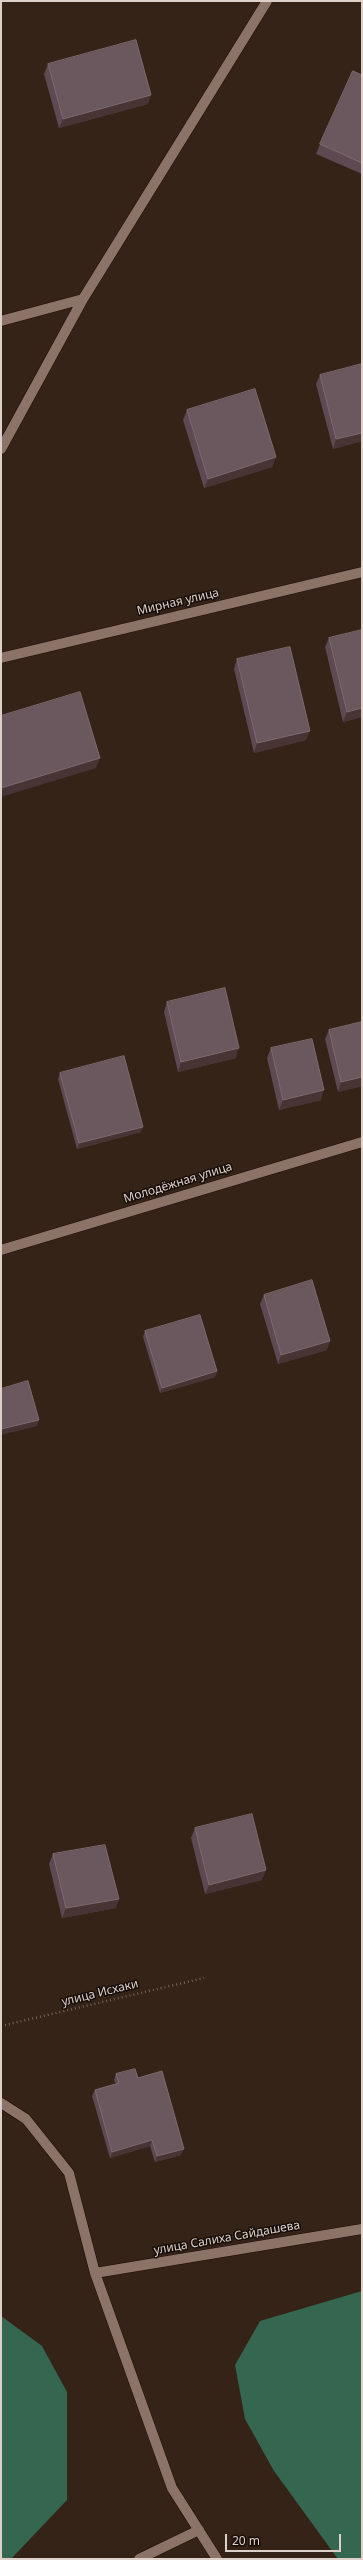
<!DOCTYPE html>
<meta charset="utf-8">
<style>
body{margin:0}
#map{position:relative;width:363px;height:2560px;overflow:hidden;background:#362318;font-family:"Noto Sans",sans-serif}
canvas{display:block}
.frame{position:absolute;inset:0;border:2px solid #ddd0c9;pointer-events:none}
.scale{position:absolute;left:225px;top:2534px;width:116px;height:18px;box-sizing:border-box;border:2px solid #ddd0c9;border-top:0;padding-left:5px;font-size:12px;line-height:14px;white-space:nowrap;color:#ddd0c9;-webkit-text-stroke:3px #170e0a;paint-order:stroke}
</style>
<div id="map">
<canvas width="363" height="2560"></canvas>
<div class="frame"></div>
<div class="scale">20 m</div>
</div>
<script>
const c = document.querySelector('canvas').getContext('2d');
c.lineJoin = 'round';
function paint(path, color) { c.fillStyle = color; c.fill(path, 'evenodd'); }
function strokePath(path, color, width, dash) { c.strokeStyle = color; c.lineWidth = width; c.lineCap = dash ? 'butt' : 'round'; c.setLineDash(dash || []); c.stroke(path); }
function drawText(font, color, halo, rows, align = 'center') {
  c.font = font + ' "Noto Sans",sans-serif'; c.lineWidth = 3; c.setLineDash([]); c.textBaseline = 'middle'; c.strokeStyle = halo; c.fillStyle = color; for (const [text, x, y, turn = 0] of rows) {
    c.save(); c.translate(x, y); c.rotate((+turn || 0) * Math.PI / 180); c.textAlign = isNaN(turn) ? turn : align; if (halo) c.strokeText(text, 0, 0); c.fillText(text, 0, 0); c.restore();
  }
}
paint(new Path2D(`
 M362,2291V2559H338L274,2471L245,2419L235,2365L260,2321Z
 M1,2316L42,2346L67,2392V2500L11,2559H1Z`), '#346650');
const lane = new Path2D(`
 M1,321L83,299
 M1,449L83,299L267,1
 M139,2559L199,2530`);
const street = new Path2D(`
 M1,658L362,572
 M1,1250L362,1142
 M1,2103L26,2119L69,2173L95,2273L172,2488L217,2559
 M95,2273L362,2229`);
strokePath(lane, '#1d0b04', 11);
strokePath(street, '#1d0b04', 11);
strokePath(new Path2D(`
 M1,2026L204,1978`), '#736258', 2.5, [1, 3]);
strokePath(lane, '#8b7367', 10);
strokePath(street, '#8b7367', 10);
paint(new Path2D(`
 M48,64L148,104L59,128L44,74Z
 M362,75V174L316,154L320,144Z
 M320,375L362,441L333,449L316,384Z
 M187,410L276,457L272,467L204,488L183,420Z
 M329,638L362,717L343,722L325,647Z
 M237,659L306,740L254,753L234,669Z
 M167,1002L236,1058L178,1072L164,1012Z
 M362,1022V1086L338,1092L325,1039L329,1030Z
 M271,1048L321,1100L279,1110L267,1058Z
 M60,1073L141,1132L77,1149L58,1079Z
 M264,1295L327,1350L278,1364L260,1304Z
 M145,1331L217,1371L215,1377L160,1393L143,1337Z
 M195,1828L262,1880L205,1894L191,1838Z
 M53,1854L116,1908L62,1918L49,1864Z
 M116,2074L138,2078L181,2155L155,2162L150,2146L110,2158L92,2096L95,2090L116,2084L114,2080Z`), '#5e4851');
paint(new Path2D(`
 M151,95L148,104L59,128L63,119Z
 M362,433V441L333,449L336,439Z
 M276,457L272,467L204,488L208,479Z
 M362,708V717L343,722L347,712Z
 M310,731L306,740L254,753L257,743Z
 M100,758L96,768L1,797V788Z
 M239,1048L236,1058L178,1072L181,1062Z
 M362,1077V1086L338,1092L341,1082Z
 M324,1090L321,1100L279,1110L283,1100Z
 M143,1127L141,1132L77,1149L79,1143Z
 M330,1341L327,1350L278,1364L281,1355Z
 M217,1371L215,1377L160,1393L162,1388Z
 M39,1420L37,1426L1,1435V1429Z
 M266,1870L262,1880L205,1894L209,1885Z
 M119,1899L116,1908L62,1918L66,1908Z
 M152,2140L150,2146L110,2158L112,2152Z
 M184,2149L181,2155L155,2162L157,2156Z`), '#483335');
const building = new Path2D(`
 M136,40L151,95L63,119L48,64Z
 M353,71L362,75V163L320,144Z
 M362,364V433L336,439L320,375Z
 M255,389L276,457L208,479L187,410Z
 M362,630V708L347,712L329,638Z
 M290,647L310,731L257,743L237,659Z
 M80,692L100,758L1,788V716Z
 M225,988L239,1048L181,1062L167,1002Z
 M362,1022V1077L341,1082L329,1030Z
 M312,1039L324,1090L283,1100L271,1048Z
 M124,1056L143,1127L79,1143L60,1073Z
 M312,1280L330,1341L281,1355L264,1295Z
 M200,1315L217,1371L162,1388L145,1331Z
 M28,1381L39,1420L1,1429V1389Z
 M252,1814L266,1870L209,1885L195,1828Z
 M105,1845L119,1899L66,1908L53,1854Z
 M135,2069L138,2078L162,2071L184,2149L157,2156L152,2140L112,2152L95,2090L119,2083L116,2074Z`);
paint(building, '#6b575e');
strokePath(building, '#7d6a6f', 1);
drawText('12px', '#ddd0c9', '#170e0a', [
 ["Мирная улица",178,602,-13],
 ["Молодёжная улица",178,1183,-17],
 ["улица Исхаки",100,1993,-14],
 ["улица Салиха Сайдашева",227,2238,-10]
]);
</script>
